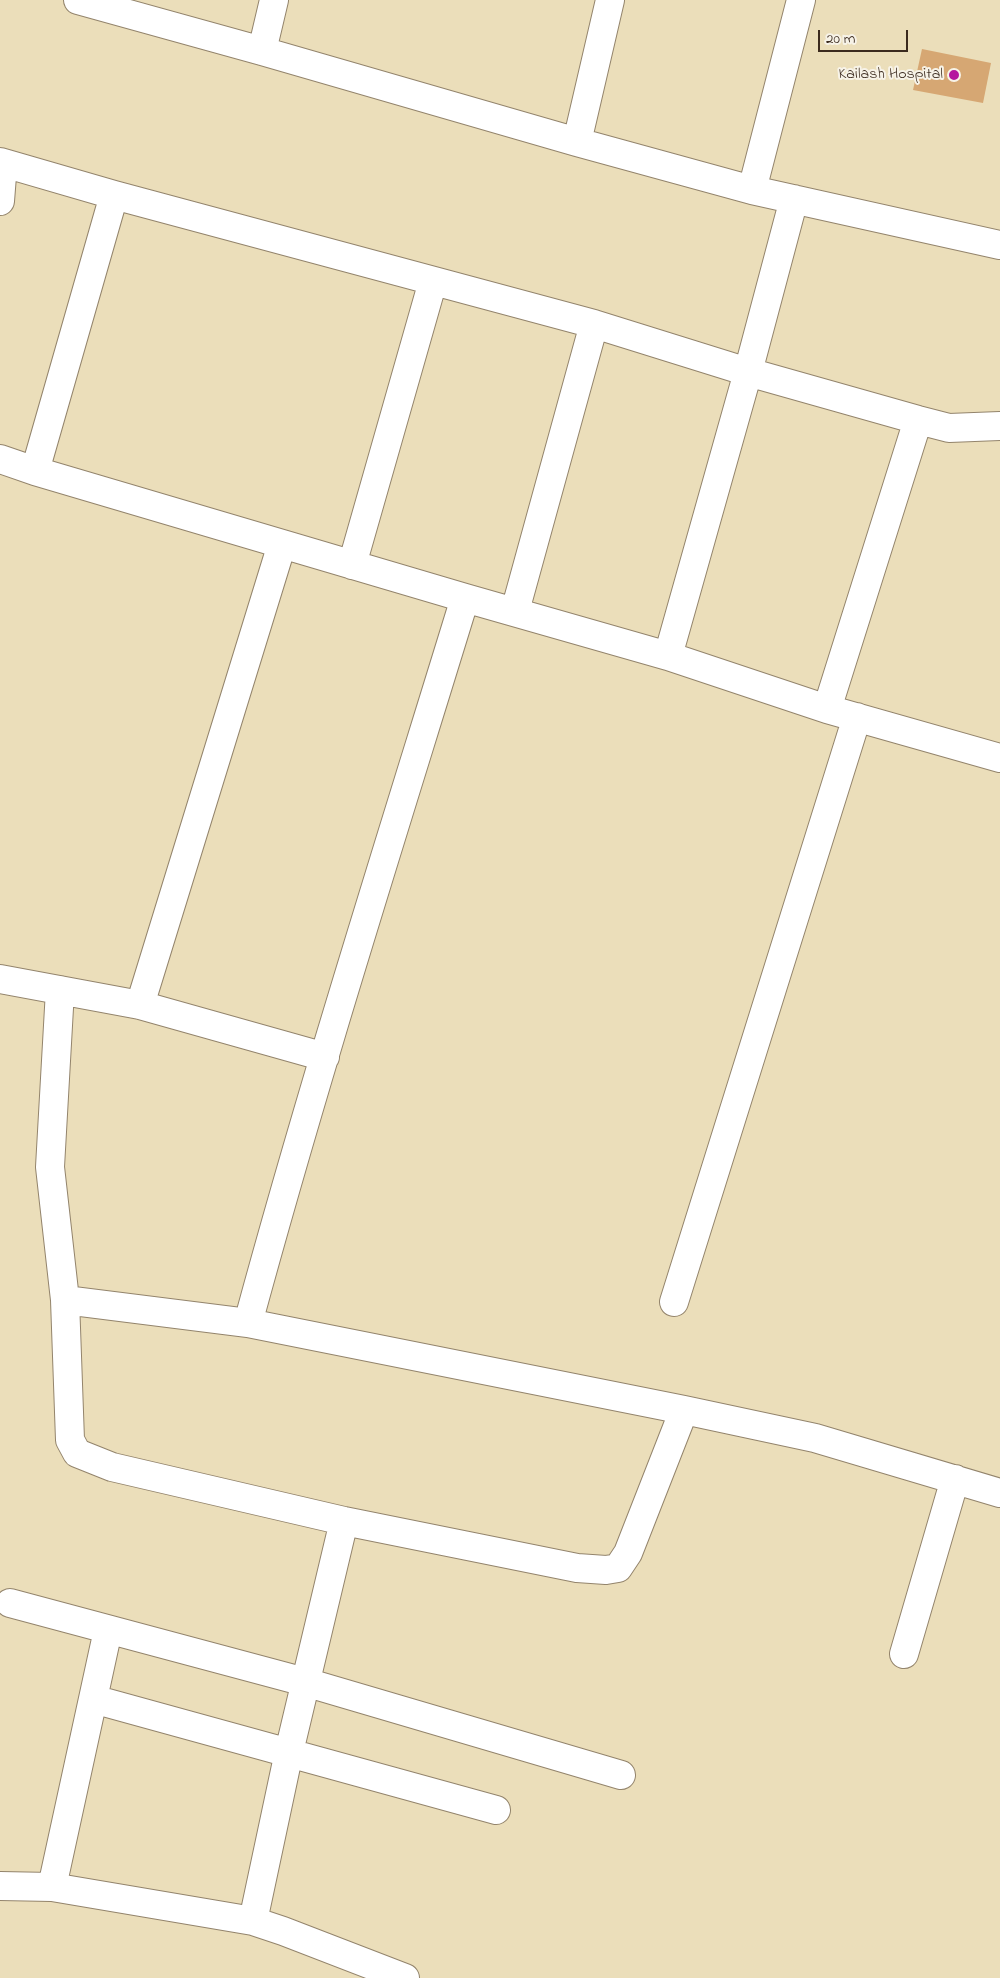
<!DOCTYPE html>
<style>
body{margin:0}
#map{position:relative;width:1000px;height:1978px;overflow:hidden;background:#ebdeba;font-family:"Indie Flower",sans-serif}
canvas{display:block}
.scale{position:absolute;left:818px;top:30px;width:90px;height:22px;box-sizing:border-box;border:2px solid #3b2a1e;border-top:0;padding-left:6px;font-size:15px;line-height:18px;white-space:nowrap;color:#3b2a1e;-webkit-text-stroke:4px #f7f3e8;paint-order:stroke}
</style>
<div id="map">
<canvas width="1000" height="1978"></canvas>
<div class="scale">20 m</div>
</div>
<script>
const c = document.querySelector('canvas').getContext('2d');
c.lineJoin = 'round';
function paint(path, color) { c.fillStyle = color; c.fill(path, 'evenodd'); }
function strokePath(path, color, width, dash) { c.strokeStyle = color; c.lineWidth = width; c.lineCap = dash ? 'butt' : 'round'; c.setLineDash(dash || []); c.stroke(path); }
function drawText(font, color, halo, rows, align = 'center') {
  c.font = font + ' "Indie Flower",sans-serif'; c.lineWidth = 4; c.setLineDash([]); c.textBaseline = 'middle'; c.strokeStyle = halo; c.fillStyle = color; for (const [text, x, y, turn = 0] of rows) {
    c.save(); c.translate(x, y); c.rotate((+turn || 0) * Math.PI / 180); c.textAlign = isNaN(turn) ? turn : align; if (halo) c.strokeText(text, 0, 0); c.fillText(text, 0, 0); c.restore();
  }
}
paint(new Path2D(`
 M922,49L991,63L983,103L913,90Z`), '#d6a773');
const minor = new Path2D(`
 M78,0L262,51L577,142L752,190L1000,245
 M262,51L274,0
 M577,142L610,0
 M0,162L114,195L594,324L748,372L918,420L949,428L1000,426
 M752,190L801,0
 M0,201L3,163
 M0,459L35,471L465,598L668,656L827,709L1000,758
 M35,471L114,195
 M352,565L433,281
 M515,611L594,324
 M668,656L748,372L794,199
 M827,709L918,420
 M0,979L140,1005L325,1057
 M60,990L50,1167L65,1300L70,1440L77,1453L112,1467L344,1521L577,1568L606,1570L618,1568L628,1553L684,1410
 M140,1005L282,544
 M65,1300L248,1323L684,1410L815,1438L1000,1493
 M674,1302L857,717
 M248,1323C314,1080 391,839 465,598
 M10,1603L305,1682L621,1775
 M904,1654L955,1479
 M93,1699L496,1810
 M0,1886L52,1887L253,1921L283,1931L405,1978
 M52,1887L108,1630
 M253,1921L289,1752L344,1521`);
strokePath(minor, '#93846c', 30);
strokePath(minor, '#fff', 28);
for (const [x, y, r, color] of [
 [954,75,6,"#b5179e"]
]) { const dot = new Path2D(); dot.arc(x, y, r, 0, 2 * Math.PI); c.fillStyle = color; c.fill(dot); strokePath(dot, '#f7f3e8', 2); }
drawText('16px', '#3b2a1e', '#f7f3e8', [
 ["Kailash Hospital",943,75]
], 'right');
</script>
